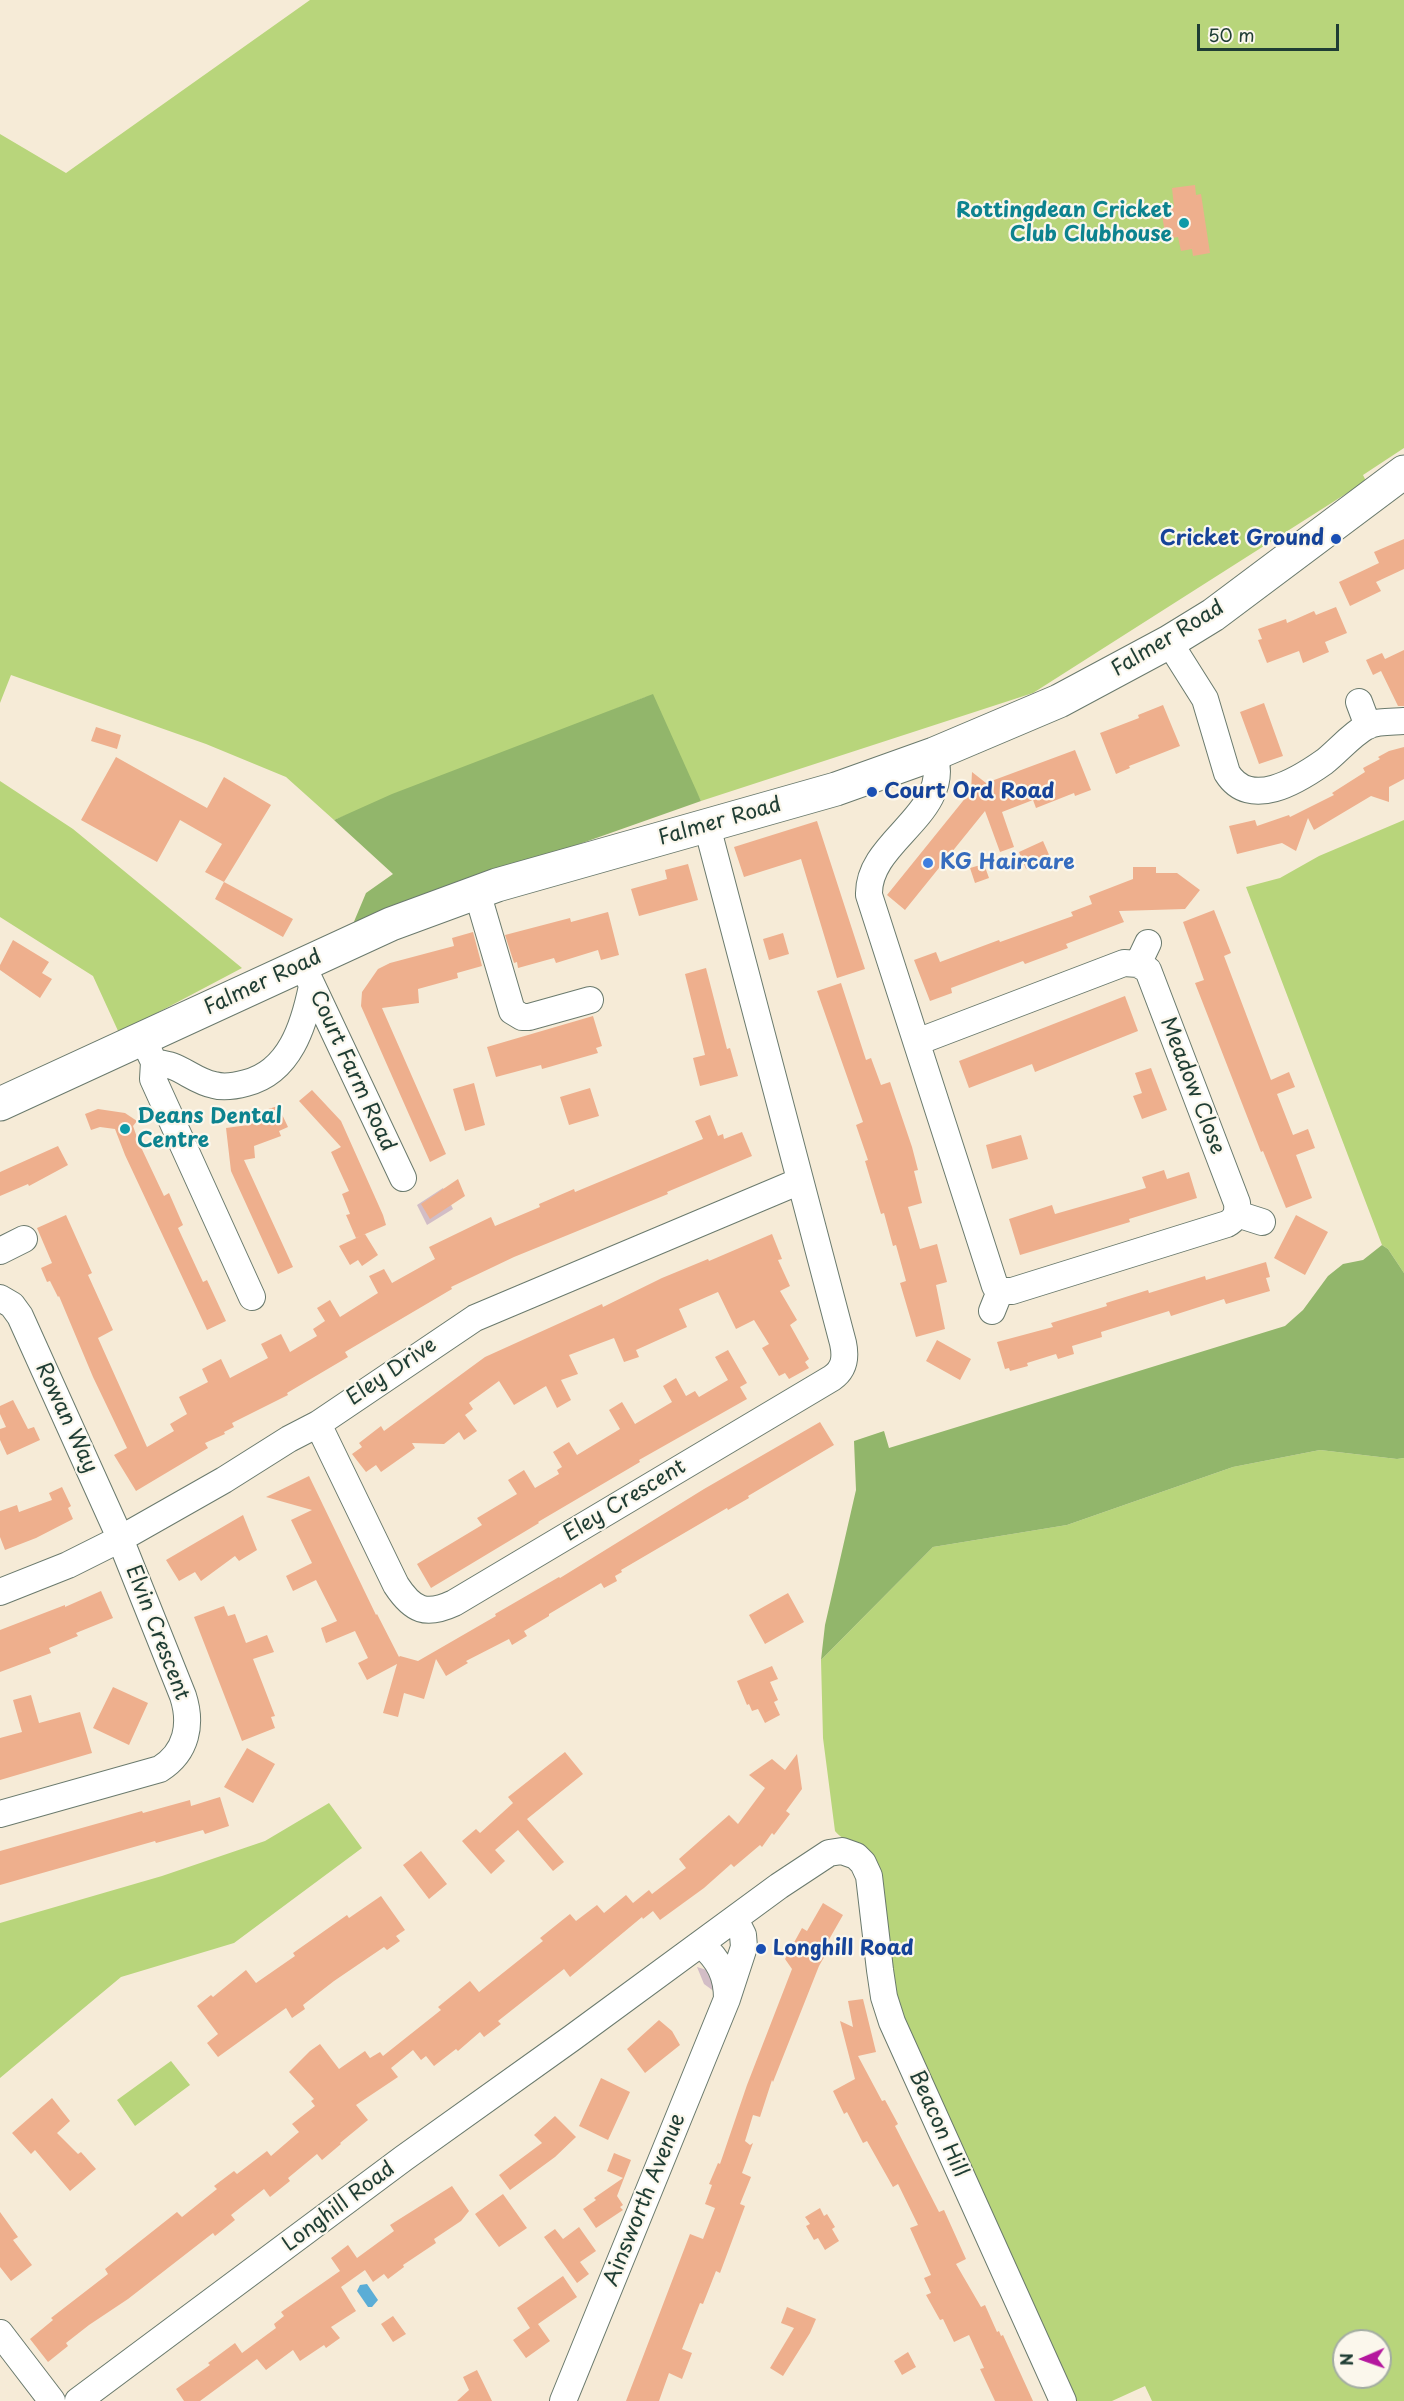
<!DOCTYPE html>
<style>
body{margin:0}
#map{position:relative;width:1404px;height:2401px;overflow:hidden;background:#f6ebd7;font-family:"Playpen Sans",sans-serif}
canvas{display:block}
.north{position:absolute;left:1332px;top:2329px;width:60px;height:60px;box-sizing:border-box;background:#fbf7ec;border:2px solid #a3ada2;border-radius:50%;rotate:268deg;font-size:16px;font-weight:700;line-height:24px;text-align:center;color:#1f3d34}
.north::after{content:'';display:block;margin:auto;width:21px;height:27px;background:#b5179e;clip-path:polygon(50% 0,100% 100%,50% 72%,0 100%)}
.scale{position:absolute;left:1197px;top:24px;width:142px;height:27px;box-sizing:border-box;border:3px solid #1f3d34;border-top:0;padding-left:8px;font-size:18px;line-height:21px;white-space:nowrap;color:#1f3d34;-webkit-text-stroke:4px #fbf7ec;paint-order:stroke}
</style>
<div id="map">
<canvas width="1404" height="2401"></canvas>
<div class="north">N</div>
<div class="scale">50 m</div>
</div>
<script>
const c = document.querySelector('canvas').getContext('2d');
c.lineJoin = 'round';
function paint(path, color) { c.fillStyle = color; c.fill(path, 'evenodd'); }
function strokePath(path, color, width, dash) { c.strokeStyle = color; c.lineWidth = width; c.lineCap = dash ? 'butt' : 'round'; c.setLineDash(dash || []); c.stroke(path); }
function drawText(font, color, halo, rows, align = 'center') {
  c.font = font + ' "Playpen Sans",sans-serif'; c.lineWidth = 4.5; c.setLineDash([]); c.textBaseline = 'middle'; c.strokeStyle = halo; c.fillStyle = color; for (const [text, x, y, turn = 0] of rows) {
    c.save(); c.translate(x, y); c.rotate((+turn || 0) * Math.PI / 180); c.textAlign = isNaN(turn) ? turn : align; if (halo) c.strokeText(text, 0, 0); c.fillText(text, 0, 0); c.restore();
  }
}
paint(new Path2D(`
 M443,1188L453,1209L427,1225L417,1205Z
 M697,1967L710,1971L715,1992L704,1984Z`), '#d2bdc6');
paint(new Path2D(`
 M310,0H1404V448L1363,475L1366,481L1033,693L701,801L646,697L334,820L286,777L206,744L11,675L0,703V134L66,173Z
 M0,781L73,829L242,968L119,1033L93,976L0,917Z
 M1404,820V1273L1388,1249L1382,1245L1246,887L1280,878L1319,856Z
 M1320,1450L1397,1459L1404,1458V2401H1152L1145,2386L1112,2401H1073L895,2002L874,1856C864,1844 845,1844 835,1831L823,1738L821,1660L933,1547L1067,1525L1233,1467ZM1344,2341H1380V2377H1344Z
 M329,1803L362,1848L234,1943L121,1977L0,2078V1923L162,1876L265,1841Z
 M171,2061L190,2085L135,2126L117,2100Z`), '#b8d57b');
paint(new Path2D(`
 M653,694L701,801L353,924L366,893L393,874L334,820L392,794Z
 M1382,1245L1388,1249L1404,1273V1458L1397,1459L1320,1450L1233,1467L1067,1525L933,1547L821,1660L825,1625L856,1490L854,1441L884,1431L889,1448L1285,1326L1303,1310L1328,1276L1343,1264L1363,1260Z`), '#92b66b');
paint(new Path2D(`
 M367,2284L378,2300L372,2307H368L357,2291L360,2285Z`), '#5badd6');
paint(new Path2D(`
 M1195,185L1196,195L1201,194L1210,253L1193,256L1192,249L1181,251L1178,237L1166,239L1161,209L1174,207L1172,188Z
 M1404,539V569L1376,582L1381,591L1350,606L1339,582L1379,563L1374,552Z
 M1336,607L1347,633L1325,642L1329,652L1303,663L1299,651L1267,663L1258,640L1262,639L1258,629L1286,619L1287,623L1314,611L1316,615Z
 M1404,650V706H1398L1381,671L1373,675L1366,660L1382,653L1385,659Z
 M1264,703L1283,756L1259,764L1240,712Z
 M1163,705L1180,746L1129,766L1130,768L1116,774L1100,733L1139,718L1138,715Z
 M96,727L121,735L117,749L91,741Z
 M1404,747V779L1389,787V802L1371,796L1314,830L1308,818L1296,851L1282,843L1237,854L1229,826L1255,820L1257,826L1289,815L1290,817L1334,795L1332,793L1365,772L1363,768L1380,759L1378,757L1389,751Z
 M1075,750L1091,790L1075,796L1074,793L1036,808L1033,800L1002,812L1014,847L1000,852L985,811L905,910L887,895L971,791L972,772L986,783Z
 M116,757L207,808L224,777L271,805L224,882L205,872L222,844L180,820L157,862L81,820Z
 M817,821L865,969L837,978L801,859L744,877L734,847Z
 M1043,841L1050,857L1026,869L1019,852Z
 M688,864L698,900L639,916L631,889L667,879L665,870Z
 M984,864L989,878L975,883L970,868Z
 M1133,867H1156V873H1177L1200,890L1185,909L1119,911L1124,922L1066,944L1068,948L1025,964L1023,961L951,988L952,993L930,1001L914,960L936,952L940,962L999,940L1000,942L1073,916L1071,912L1092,904L1089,896L1133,879Z
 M224,882L293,919L283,937L215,899Z
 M1214,910L1231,953L1224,956L1271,1080L1289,1072L1295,1087L1277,1094L1293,1135L1308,1129L1315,1148L1296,1155L1312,1198L1286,1208L1263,1151L1261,1152L1195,983L1204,980L1183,922Z
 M608,912L619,955L601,960L598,950L556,963L554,958L518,968L517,962L514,963L505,935L570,918L571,922Z
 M473,932L482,966L457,973L458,978L418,989L419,1003L382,1008L446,1154L430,1162L361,1006L362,992L378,969L390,963L454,946L452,938Z
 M783,933L789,954L769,960L763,939Z
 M13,940L49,962L42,973L52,979L40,998L0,970V965Z
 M706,968L727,1049L730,1048L738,1076L700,1086L693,1058L705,1055L685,974Z
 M841,983L866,1060L871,1058L881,1085L890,1082L912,1147L918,1170L914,1171L922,1203L908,1207L920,1249L937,1244L947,1282L936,1285L945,1329L916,1337L900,1283L906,1281L896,1245L893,1246L884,1213L881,1214L865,1161L868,1160L856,1125L863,1122L817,991Z
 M1125,996L1138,1031L1035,1072L1032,1064L969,1088L959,1061Z
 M593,1016L602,1046L596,1048L598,1053L542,1069L541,1065L496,1077L487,1047Z
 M1151,1068L1167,1110L1142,1119L1133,1096L1142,1093L1135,1073Z
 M474,1083L485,1125L465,1131L453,1089Z
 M590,1088L599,1116L569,1125L560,1097Z
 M312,1090L341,1121L383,1215L386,1225L356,1238L346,1215L350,1214L342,1194L349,1191L331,1152L341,1147L299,1101Z
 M278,1106L288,1127L279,1131L281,1136L254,1146L255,1158L244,1160L293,1267L278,1274L231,1171L226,1128L248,1125L249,1110L262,1111Z
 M98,1109L125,1113L137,1121L133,1126L139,1143L164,1196L169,1193L183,1225L178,1228L203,1282L207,1280L226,1321L207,1330L125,1155L115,1129L100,1127L91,1130L85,1114Z
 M710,1115L718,1136L723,1134L724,1139L742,1132L752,1156L667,1192L668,1194L514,1257L451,1287L452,1289L345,1352L348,1357L287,1393L288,1395L232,1423L234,1427L224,1432L225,1434L205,1443L208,1448L136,1491L114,1455L127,1448L93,1377L59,1296L58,1297L50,1281L47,1282L41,1268L52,1263L37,1228L66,1215L92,1273L88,1275L113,1330L98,1338L147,1447L174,1431L170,1424L187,1414L179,1397L208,1382L202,1369L221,1359L230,1378L268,1358L261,1344L281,1334L290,1352L317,1336L313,1329L325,1321L317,1308L330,1300L340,1317L378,1293L369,1276L384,1269L392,1283L435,1259L429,1247L491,1217L495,1226L540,1207L539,1204L574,1189L575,1192L703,1139L695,1121Z
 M1021,1135L1028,1159L992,1169L986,1145Z
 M58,1146L68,1165L29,1186L28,1184L0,1196V1172Z
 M1164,1170L1167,1179L1189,1172L1197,1198L1129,1219L1130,1222L1020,1255L1009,1219L1052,1205L1055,1214L1146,1188L1142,1177Z
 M458,1179L465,1196L430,1219L421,1204Z
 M1296,1215L1328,1232L1305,1275L1274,1258Z
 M365,1234L378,1255L362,1266L358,1260L350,1265L339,1246Z
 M772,1234L782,1259L778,1260L790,1286L780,1291L797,1320L790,1325L809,1359L805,1362L809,1368L789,1379L785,1373L779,1376L762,1348L769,1344L754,1320L736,1329L718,1292L679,1309L687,1327L636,1350L639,1357L624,1362L614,1338L569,1355L578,1374L561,1380L571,1400L557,1408L546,1386L514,1405L499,1381L469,1403L473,1409L465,1415L477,1431L464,1440L459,1432L444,1444L412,1443L415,1448L381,1472L376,1465L366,1472L352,1454L362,1447L359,1443L381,1426L384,1431L485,1357L602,1304L603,1307L662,1278L708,1259L709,1261Z
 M1266,1262L1270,1277L1266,1278L1270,1291L1226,1304L1224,1299L1171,1316L1169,1311L1101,1332L1102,1337L1072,1346L1074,1354L1058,1359L1056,1354L1027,1363L1028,1366L1010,1371L1009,1368L1005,1369L997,1342L1053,1327L1051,1323L1107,1306L1106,1303L1148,1290L1149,1293L1205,1276L1206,1280Z
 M937,1340L971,1359L960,1380L926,1361Z
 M728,1350L747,1383L740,1387L747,1399L639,1460L640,1462L538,1522L539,1523L431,1588L417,1564L482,1525L477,1518L517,1494L508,1480L524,1470L535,1488L559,1474L557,1470L562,1467L553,1452L569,1442L577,1455L620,1429L609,1410L622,1402L635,1424L672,1402L663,1386L676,1378L686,1396L695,1391L699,1397L728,1380L715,1357Z
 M13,1400L28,1429L34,1427L40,1440L7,1455L0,1440V1429L6,1427L0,1414V1406Z
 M820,1422L834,1445L748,1496L749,1498L728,1510L727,1508L621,1570L622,1572L615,1576L617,1581L604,1588L601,1583L549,1614V1616L524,1631L527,1636L512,1645L509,1639L466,1661L468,1663L446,1676L436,1659L424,1699L404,1693L398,1717L383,1713L397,1664L367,1680L358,1663L368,1658L355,1631L326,1643L321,1628L337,1621L316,1580L293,1591L286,1576L312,1563L291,1520L312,1510L266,1497L309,1476L376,1615L377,1614L399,1657L400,1656L418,1661L496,1616L495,1614L559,1577L560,1578L704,1489Z
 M62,1487L71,1506L68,1508L73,1519L36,1538L5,1550L0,1537V1511L17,1505L19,1512L52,1500L49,1493Z
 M243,1515L257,1550L239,1561L235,1556L201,1581L195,1572L179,1581L166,1560Z
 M101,1591L113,1618L76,1633L78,1636L49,1648L51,1653L0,1672V1630L65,1605V1607Z
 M788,1593L804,1622L765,1644L749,1615Z
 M224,1606L228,1616L235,1614L246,1643L267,1635L274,1652L253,1659L275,1716L271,1717L275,1728L242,1741L194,1617Z
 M772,1666L778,1679L770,1682L778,1700L774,1702L780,1715L765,1723L758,1709L752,1711L749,1704L747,1705L737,1681Z
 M113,1687L148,1703L129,1745L93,1728Z
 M31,1695L39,1723L80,1712L92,1753L0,1780V1738L22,1732L13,1700Z
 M247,1748L275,1764L253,1803L224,1787Z
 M565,1752L583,1774L527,1819L564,1862L553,1871L518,1830L495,1850L505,1861L491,1874L462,1841L476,1829L480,1833L513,1803L508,1797Z
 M797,1754L802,1789L786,1811L790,1814L774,1835L772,1833L762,1847L760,1845L734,1867L731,1864L704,1888L660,1920L653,1911L643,1919L642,1917L570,1977L564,1969L498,2021L501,2024L484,2037L480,2032L458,2051L456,2049L434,2066L426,2056L421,2060L413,2050L391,2068L398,2077L356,2105L368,2120L340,2143L341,2144L322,2160L317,2154L288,2178L290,2181L270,2197L264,2189L231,2215L235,2220L215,2236L213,2233L128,2299L89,2325L66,2343L68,2346L48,2362L30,2339L53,2320L51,2318L108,2274L105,2269L177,2212L182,2217L217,2189L214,2186L234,2171L237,2174L267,2151L271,2156L299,2132L292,2124L315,2106L311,2101L314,2099L289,2072L310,2051L320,2044L339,2069L365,2051L370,2058L380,2052L383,2056L441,2010L438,2007L470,1981L479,1992L543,1941L540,1938L570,1914L576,1921L597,1905L604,1913L626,1895L633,1903L649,1890L652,1894L686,1868L679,1859L729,1815L738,1824L765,1788L749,1775L772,1759L785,1770Z
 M220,1797L229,1826L205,1834L203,1830L156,1843L155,1841L0,1885V1851L142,1811L143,1813L190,1800L191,1806Z
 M421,1851L447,1884L429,1899L403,1865Z
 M381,1896L405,1930L396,1936L400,1941L387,1950L384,1947L334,1981L303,2005L305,2009L292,2018L286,2008L218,2057L207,2043L218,2034L197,2006L211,1995L213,1997L246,1970L256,1983L295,1956L293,1953L347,1915L349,1918Z
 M823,1903L843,1915L827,1943L831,1945L819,1966L773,2082L772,2080L760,2117L753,2115L745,2141L750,2145L753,2143L742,2173L751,2177L740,2204L745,2206L720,2273L716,2271L703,2304L700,2303L682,2349L692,2353L682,2379L669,2373L659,2401H626L690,2234L703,2239L715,2208L705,2204L712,2185L709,2184L718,2163L720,2164L747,2085L792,1969L785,1959L802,1928L807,1931Z
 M863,1999L876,2052L858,2056L882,2101L885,2100L898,2124L895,2126L939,2212L944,2210L966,2259L956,2264L981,2307L985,2305L997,2332L999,2331L1001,2336L1003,2335L1033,2401H995L980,2369L984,2368L969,2335L954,2342L943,2319L940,2320L926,2295L931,2293L924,2278L931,2275L910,2228L918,2225L898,2184L893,2187L867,2141L863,2143L847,2112L844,2114L833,2091L855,2079L840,2021L853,2027L848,2001Z
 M659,2020L672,2031L680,2045L645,2073L627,2049Z
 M601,2078L630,2092L608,2140L579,2126Z
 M52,2098L70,2121L57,2133L78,2154L81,2152L96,2169L70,2191L35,2150L31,2154L12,2133Z
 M555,2116L576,2137L555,2157L510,2190L499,2175L542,2143L534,2135Z
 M614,2153L631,2160L617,2196L623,2205L620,2207L623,2210L596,2228L583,2209L596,2200L594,2198L623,2178L607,2171Z
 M452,2186L469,2211L461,2221L434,2239L436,2243L403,2265L404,2267L388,2279L384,2274L373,2282L365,2270L341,2287L356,2311L331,2327L340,2338L326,2348L324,2345L300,2361L293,2350L266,2370L257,2359L200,2401H184L176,2389L210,2365L208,2363L235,2343L242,2353L276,2328L274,2324L284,2316L281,2312L340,2271L331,2258L348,2245L357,2258L394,2231L390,2225Z
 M503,2194L527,2228L499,2247L475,2214Z
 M820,2208L824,2216L827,2214L835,2227L832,2229L839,2241L825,2250L818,2238L814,2240L806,2226L810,2224L805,2217Z
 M0,2212L18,2237L13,2240L32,2265L11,2281L0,2267Z
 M579,2227L596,2251L580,2262L589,2274L577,2283L544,2237L555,2229L563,2239Z
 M563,2276L577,2297L538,2324L550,2341L526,2358L513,2340L530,2328L517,2308Z
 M787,2307L816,2319L810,2333L783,2376L770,2368L794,2328L781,2323Z
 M393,2316L406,2334L393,2342L381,2324Z
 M908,2352L916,2367L902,2375L894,2361Z
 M477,2370L492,2401H457L469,2390L463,2377Z`), '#eeaf8d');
const minor = new Path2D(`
 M1169,642L1205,699L1227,773C1250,810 1297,781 1324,762C1338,751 1351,735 1367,726C1377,721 1393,722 1404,721
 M1359,702L1368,726
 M477,892L512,1011L522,1017H529L590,1000
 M302,964L403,1178
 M1138,964L1148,943
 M143,1039L154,1062L153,1079L252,1297
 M917,1042L1124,963L1138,964L1148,970L1237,1203C1238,1213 1236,1219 1227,1224L1012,1291H1000L995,1286L869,895C867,840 954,814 934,754
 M154,1062C159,1063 166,1064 172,1066C186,1071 198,1082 214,1085C224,1088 235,1086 246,1083C290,1072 304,1025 312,986
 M1237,1214L1262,1222
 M0,1251L24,1239
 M0,1298L12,1305L20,1316L117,1531L183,1696C192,1724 187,1752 160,1769L0,1814
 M992,1311L1000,1291
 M318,1424L396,1585C413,1611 426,1616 454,1603L832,1378C845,1369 846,1357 843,1343L707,826
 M0,1592L68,1565L120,1539L224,1480L289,1439L318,1424L475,1318L800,1181
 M701,1944C719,1960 727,1975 727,1999
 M0,2333L52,2401
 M78,2401L404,2158L572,2038L779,1886L829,1853L842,1851L856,1856L863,1863L869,1876L880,1970L884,1997L892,2022L1063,2401
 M563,2401L727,1999L744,1947L743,1935L735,1919`);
const major = new Path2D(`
 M0,1104L391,924L497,885L836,789L934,754L1059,701L1169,642L1213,615L1404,472`);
strokePath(minor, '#6a7a6d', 28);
strokePath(major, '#6a7a6d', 35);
strokePath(minor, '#fff', 26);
strokePath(major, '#fff', 33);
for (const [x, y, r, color] of [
 [1184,223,6,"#0f9aa8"],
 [1336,539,6,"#1a4fb4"],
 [872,792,6,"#1a4fb4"],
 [928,863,6,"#3f7fe0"],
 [125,1129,6,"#0f9aa8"],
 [761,1949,6,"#1a4fb4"]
]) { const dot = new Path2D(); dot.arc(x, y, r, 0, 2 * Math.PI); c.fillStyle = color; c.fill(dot); strokePath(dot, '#fbf7ec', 2); }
drawText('bold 21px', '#0d838f', '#fbf7ec', [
 ["Rottingdean Cricket",1172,211],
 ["Club Clubhouse",1172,235],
 ["Deans Dental",137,1117,"left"],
 ["Centre",137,1141,"left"]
], 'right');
drawText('bold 21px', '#164399', '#fbf7ec', [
 ["Cricket Ground",1324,539,"right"],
 ["Court Ord Road",884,792],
 ["Longhill Road",773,1949]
], 'left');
drawText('21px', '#1f3d34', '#fbf7ec', [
 ["Falmer Road",1168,639,-31],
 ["Falmer Road",720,822,-16],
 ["Falmer Road",263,983,-25],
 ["Court Farm Road",352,1071,65],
 ["Meadow Close",1192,1086,69],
 ["Eley Drive",392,1372,-34],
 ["Rowan Way",66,1418,65],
 ["Eley Crescent",625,1501,-31],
 ["Elvin Crescent",157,1633,69],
 ["Beacon Hill",938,2124,66],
 ["Ainsworth Avenue",645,2200,-68],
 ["Longhill Road",339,2207,-37]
]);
drawText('bold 21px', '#366cbe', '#fbf7ec', [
 ["KG Haircare",940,863]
], 'left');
</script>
